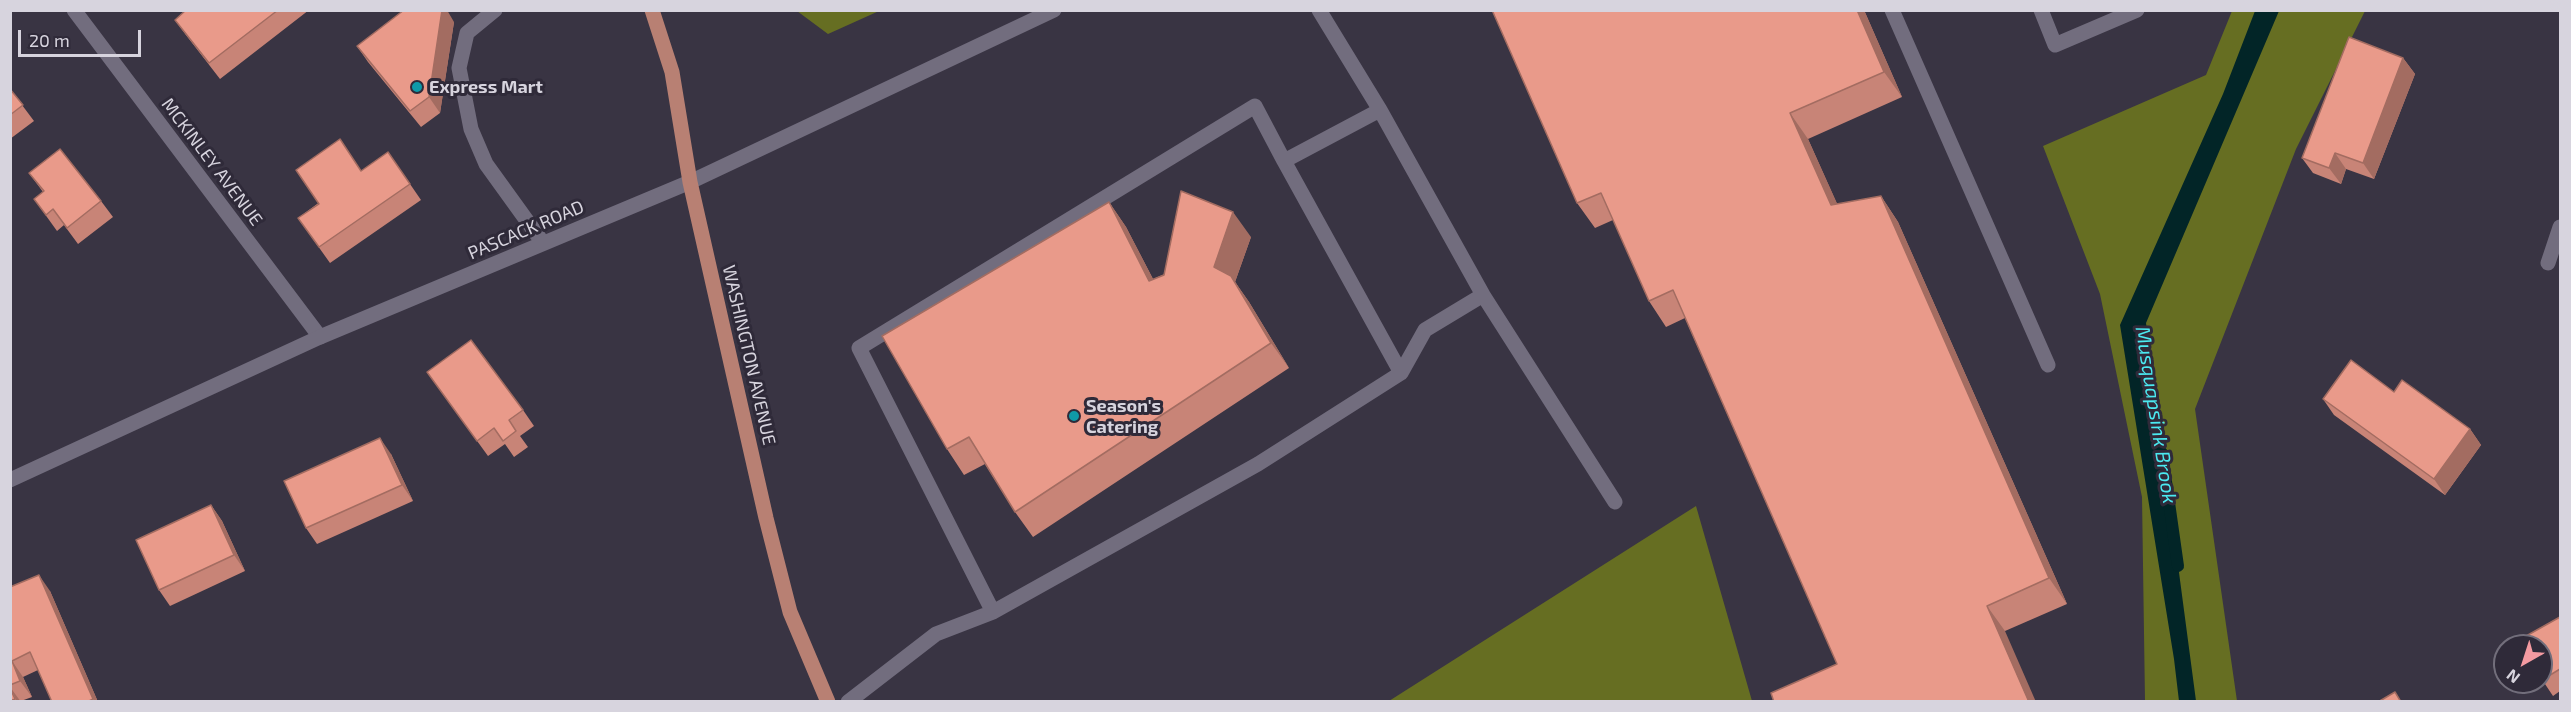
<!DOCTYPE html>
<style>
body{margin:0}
#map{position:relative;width:2571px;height:712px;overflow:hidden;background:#393443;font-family:"Exo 2",sans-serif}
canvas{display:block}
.frame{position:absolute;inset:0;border:12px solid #d7d4de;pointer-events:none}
.north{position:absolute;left:2493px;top:634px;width:60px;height:60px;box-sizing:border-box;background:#2f2a39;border:2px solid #726e7b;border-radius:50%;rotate:219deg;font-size:16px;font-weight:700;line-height:24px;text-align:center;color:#d7d4de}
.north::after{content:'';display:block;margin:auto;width:21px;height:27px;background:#f49aa1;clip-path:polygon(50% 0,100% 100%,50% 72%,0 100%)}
.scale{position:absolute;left:18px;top:30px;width:123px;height:27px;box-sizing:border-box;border:3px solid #d7d4de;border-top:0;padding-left:8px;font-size:18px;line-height:21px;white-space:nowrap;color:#d7d4de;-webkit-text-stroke:4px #2f2a39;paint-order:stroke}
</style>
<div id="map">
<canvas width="2571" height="712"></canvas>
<div class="frame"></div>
<div class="north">N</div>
<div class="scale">20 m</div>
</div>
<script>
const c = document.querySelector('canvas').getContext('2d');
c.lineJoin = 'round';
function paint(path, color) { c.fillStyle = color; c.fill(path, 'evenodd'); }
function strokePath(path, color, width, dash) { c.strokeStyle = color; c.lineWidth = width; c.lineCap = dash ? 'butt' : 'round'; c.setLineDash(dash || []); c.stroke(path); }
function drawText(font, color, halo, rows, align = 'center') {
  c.font = font + ' "Exo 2",sans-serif'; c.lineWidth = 6; c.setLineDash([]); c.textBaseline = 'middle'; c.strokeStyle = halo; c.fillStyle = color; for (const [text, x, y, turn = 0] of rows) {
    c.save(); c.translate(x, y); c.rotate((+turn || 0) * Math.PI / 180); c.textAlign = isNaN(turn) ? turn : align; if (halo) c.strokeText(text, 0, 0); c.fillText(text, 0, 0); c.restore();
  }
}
paint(new Path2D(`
 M797,11H879L828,34Z
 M2232,11H2365L2296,149L2195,409L2237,701H2145L2142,497L2100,294L2043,146L2206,75Z
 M1696,506L1752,701H1389Z`), '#666e22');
paint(new Path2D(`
 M2255,11H2279L2146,323L2196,701H2179L2174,659L2120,325L2223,94Z`), '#022527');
strokePath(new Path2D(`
 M2162,453L2178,566`), '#022527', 12);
strokePath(new Path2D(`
 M495,10L467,33L459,68L471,129L486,164L543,243
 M1892,10L2048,365
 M2041,10L2055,45L2137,10
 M1380,110L1483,295
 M1401,373L1425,330L1483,295L1615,502
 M993,612L859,348L1255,106L1284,161
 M848,702L936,634L993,612L1258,464L1401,373L1284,161L1380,110L1319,10`), '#726d7e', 15);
strokePath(new Path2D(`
 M74,10L320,337
 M2548,263L2560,227`), '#726d7e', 15);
strokePath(new Path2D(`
 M10,480L320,337L690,182L1054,10`), '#726d7e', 15);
strokePath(new Path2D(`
 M652,10L672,72L690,182L766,518L790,612L828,702`), '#b88073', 15);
paint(new Path2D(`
 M184,10H309L220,79L186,35L175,20L185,12Z
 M1864,10L1902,97L1808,139L1837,204L1881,196L1898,222L2067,604L2005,631L1837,664L1685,318L1666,327L1649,301L1613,220L1595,228L1577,203Z
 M454,22L440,113L421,127L368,62L357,46Z
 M2403,58L2415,74L2374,179L2346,169L2341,184L2313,173L2302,158Z
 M10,89L34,121L10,139Z
 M388,152L421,200L330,263L298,218L362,171Z
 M29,173L101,201L113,217L78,244L64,225L57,231L34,199L43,192Z
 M1109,202L1126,227L1153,279L1251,237L1235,282L1249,302L1289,368L1033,537L1015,512L985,464L964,475L947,449Z
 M427,372L523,410L534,426L520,436L528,447L514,457L505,444L488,456Z
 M2394,392L2470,429L2481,445L2445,495L2334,415L2323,399Z
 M391,454L413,501L317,544L306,528Z
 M211,505L222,521L245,571L170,606L159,590Z
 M10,587L50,591L98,702H52L38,670L23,677L32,697L21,701L10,702Z
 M2560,617V691L2553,696L2541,678Z`), '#c88477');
paint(new Path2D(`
 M442,10H447L454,22L440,113L429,97Z
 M1857,10H1864L1902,97L1884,72Z
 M2403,58L2415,74L2374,179L2363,163Z
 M1790,113L1808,139L1849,230L1831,205Z
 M2335,153L2346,169L2341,184L2329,168Z
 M1881,196L1898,222L2067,604L2049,578Z
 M1109,202L1126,227L1167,306L1149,281Z
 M1233,212L1251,237L1235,282L1249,302L1289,368L1271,343L1214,267Z
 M2470,429L2481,445L2445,495L2434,479Z
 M380,438L391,454L413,501L402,485Z
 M211,505L222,521L245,571L234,555Z
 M39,575L50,591L98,702H95L93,699Z
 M1987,606L2005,631L2036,702H2029Z
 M12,661L23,677L32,697L20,681Z
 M10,687L21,702H17Z`), '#a36c61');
const building = new Path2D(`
 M186,10H278L209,63L175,20Z
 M404,10H442L429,97L410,111L357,46Z
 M1492,10H1857L1884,72L1790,113L1831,205L1881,196L2049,578L1987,606L2029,702H1774L1771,693L1837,664L1673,290L1649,301L1601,193L1577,203Z
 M2349,37L2403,58L2363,163L2335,153L2329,168L2302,158Z
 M10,89L23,105L10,115Z
 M340,139L361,171L388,152L410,184L319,247L298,218L319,204L296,170Z
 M60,149L101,201L67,228L53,209L46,215L34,199L44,191L29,173Z
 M1181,191L1233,212L1214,267L1231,276L1271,343L1015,512L969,437L947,449L882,336L1109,202L1149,281L1164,275Z
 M471,340L523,410L509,420L516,431L503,441L494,428L477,441L427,372Z
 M2351,360L2394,392L2402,380L2470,429L2434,479L2323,399Z
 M380,438L402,485L306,528L284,481Z
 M211,505L234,555L159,590L136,540Z
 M39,575L93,699L87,702H52L30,652L12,661L20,681L10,685V587Z
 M2560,617V669L2542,680L2541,678V646H2523L2519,640Z
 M10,688L15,699L10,701Z
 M2395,692L2401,702H2378Z`);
paint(building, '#e99a8a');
strokePath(building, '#a36c61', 1.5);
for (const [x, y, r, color] of [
 [417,87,6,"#0f9aa8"],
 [1074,416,6,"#0f9aa8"]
]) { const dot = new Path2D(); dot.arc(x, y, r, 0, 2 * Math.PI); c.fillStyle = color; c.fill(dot); strokePath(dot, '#2f2a39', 2); }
drawText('bold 18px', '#d7d4de', '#2f2a39', [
 ["Express Mart",429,87],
 ["Season's",1086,406],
 ["Catering",1086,427]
], 'left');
drawText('18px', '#d7d4de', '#2f2a39', [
 ["MCKINLEY AVENUE",212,162,53],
 ["PASCACK ROAD",526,230,-23],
 ["WASHINGTON AVENUE",749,355,77]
]);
drawText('italic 20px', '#4beaf1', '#2f2a39', [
 ["Musquapsink Brook",2156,415,81]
]);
</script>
